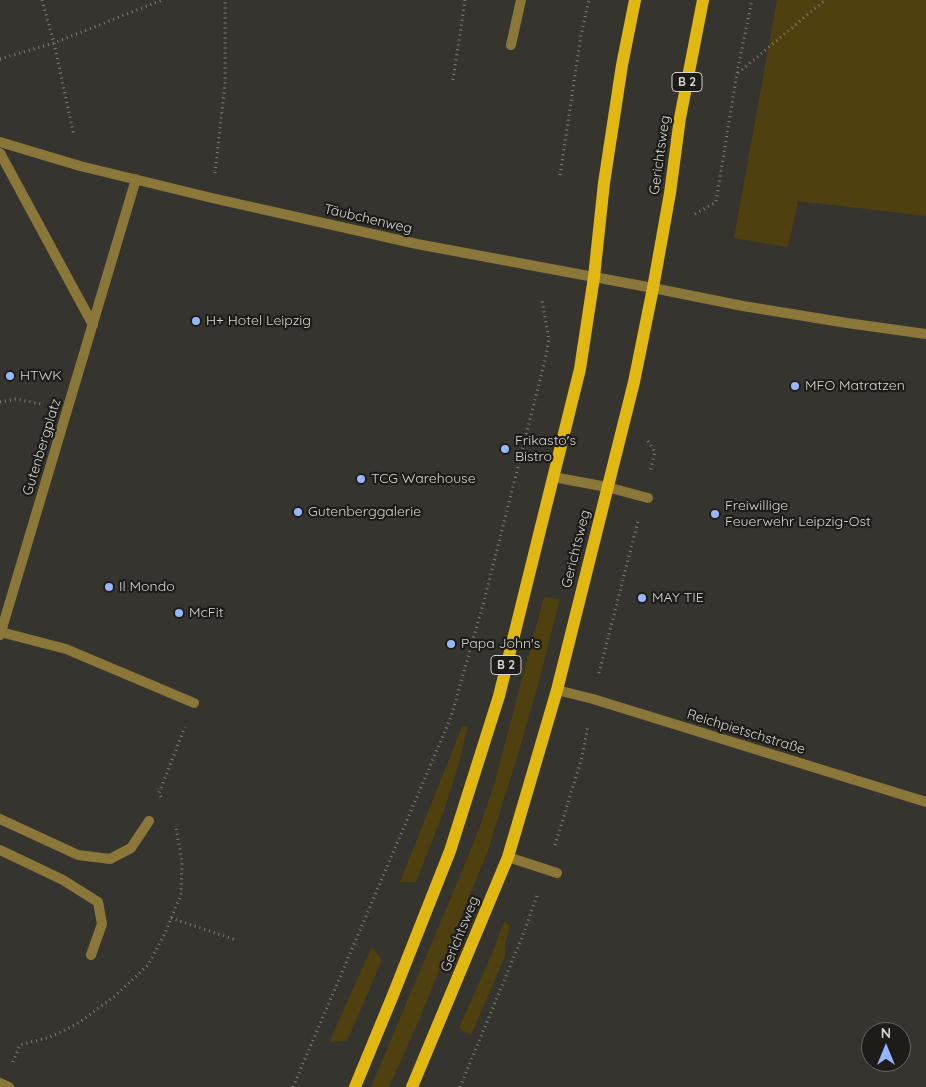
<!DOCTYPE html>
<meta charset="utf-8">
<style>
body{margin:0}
#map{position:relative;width:926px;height:1087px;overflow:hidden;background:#36342e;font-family:Quicksand,sans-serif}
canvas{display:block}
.north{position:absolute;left:861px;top:1022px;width:50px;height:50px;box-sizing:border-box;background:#1d1c19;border:1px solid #676662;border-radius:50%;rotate:0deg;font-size:14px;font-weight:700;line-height:20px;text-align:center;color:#d5d4d0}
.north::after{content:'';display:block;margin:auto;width:18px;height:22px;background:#96b6fd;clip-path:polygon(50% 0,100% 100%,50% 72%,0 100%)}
</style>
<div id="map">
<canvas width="926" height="1087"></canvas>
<div class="north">N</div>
</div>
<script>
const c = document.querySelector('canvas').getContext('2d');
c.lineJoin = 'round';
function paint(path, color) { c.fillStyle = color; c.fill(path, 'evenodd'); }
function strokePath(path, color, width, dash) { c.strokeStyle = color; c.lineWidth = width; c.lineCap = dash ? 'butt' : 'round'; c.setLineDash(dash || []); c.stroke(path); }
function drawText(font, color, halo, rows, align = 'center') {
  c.font = font + ' Quicksand,sans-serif'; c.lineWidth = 4.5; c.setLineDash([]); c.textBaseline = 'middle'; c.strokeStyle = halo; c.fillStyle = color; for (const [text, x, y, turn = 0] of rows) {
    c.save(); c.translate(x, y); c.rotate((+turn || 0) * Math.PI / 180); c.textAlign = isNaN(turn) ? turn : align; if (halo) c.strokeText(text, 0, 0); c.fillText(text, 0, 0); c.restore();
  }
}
paint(new Path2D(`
 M777,0H926V216L798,201L788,247L734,238Z
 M544,597L560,599L538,685L517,758L487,853L419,1020L389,1087H371L473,845L493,788Z
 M468,726L461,756L445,808L416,882H400L462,727Z
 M504,921L510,926L505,944V956L471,1035L459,1028L494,949Z
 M372,947L382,960L347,1041L329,1042Z`), '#4f410f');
strokePath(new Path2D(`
 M42,0L54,43L74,136
 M0,59L54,43L162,0
 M738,73L825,0
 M453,80L465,0
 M215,173L225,84V0
 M560,175L581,35L589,0
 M695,214L716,202L737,73L752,0
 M0,402L16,399L41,404
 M648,441L655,452L650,472
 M599,673L638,521
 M161,797L159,793L185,727
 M555,845L582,757L588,725
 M171,918L236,940
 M13,1062L20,1045L50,1037L77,1024L115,996L148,965L165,933L181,895L182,861L176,828
 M293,1087L451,717L484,601L545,360L549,340L542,301
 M460,1087L523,935L538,893`), '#82807b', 3, [1, 4]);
strokePath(new Path2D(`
 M511,45L521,0
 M553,477L607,487L648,498
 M1,632L66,649L194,703
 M0,819L78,855L110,859L131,848L149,821
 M0,850L63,880L98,902L102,924L91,955
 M508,857L557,873
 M0,1083L9,1087`), '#8a7739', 10);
strokePath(new Path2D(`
 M557,690L593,699L926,802`), '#8a7739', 10);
strokePath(new Path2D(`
 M0,142L80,166L212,198L417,244L653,288L743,306L847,323L926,334
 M0,153L93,325
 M0,635L136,179`), '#8a7739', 10);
strokePath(new Path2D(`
 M355,1087L393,995L450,851L499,696L580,369L594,277L604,183L622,65L635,0
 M412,1087L508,857L557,690L634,382L653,288L670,193L680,118L703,0`), '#e0b811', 12);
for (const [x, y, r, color] of [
 [196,321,5,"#96b6fd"],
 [10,376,5,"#96b6fd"],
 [795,386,5,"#96b6fd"],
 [505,449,5,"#96b6fd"],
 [361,479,5,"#96b6fd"],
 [298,512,5,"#96b6fd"],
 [715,514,5,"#96b6fd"],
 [109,587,5,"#96b6fd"],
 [642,598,5,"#96b6fd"],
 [179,613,5,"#96b6fd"],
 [451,644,5,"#96b6fd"]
]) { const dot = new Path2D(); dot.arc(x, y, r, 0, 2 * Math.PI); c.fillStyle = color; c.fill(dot); strokePath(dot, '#1d1c19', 2); }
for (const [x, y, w] of [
 [687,82,30],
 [506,665,30]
]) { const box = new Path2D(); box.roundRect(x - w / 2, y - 9.5, w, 19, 4); c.fillStyle = '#1d1c19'; c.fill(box); strokePath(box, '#d5d4d0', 1); }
drawText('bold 12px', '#d5d4d0', null, [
 ["B 2",687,82],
 ["B 2",506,665]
]);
drawText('14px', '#d5d4d0', '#1d1c19', [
 ["Gerichtsweg",660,155,-82],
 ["Täubchenweg",368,219,13],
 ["Gutenbergplatz",42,447,-73],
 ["Gerichtsweg",576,549,-76],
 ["Reichpietschstraße",746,732,17],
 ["Gerichtsweg",460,934,-68]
]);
drawText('14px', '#d5d4d0', '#1d1c19', [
 ["H+ Hotel Leipzig",206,321],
 ["HTWK",20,376],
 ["MFO Matratzen",805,386],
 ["Frikasto's",515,441],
 ["Bistro",515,457],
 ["TCG Warehouse",371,479],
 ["Freiwillige",725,506],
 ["Feuerwehr Leipzig-Ost",725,522],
 ["Gutenberggalerie",308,512],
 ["Il Mondo",119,587],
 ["MAY TIE",652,598],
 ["McFit",189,613],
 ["Papa John's",461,644]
], 'left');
</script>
